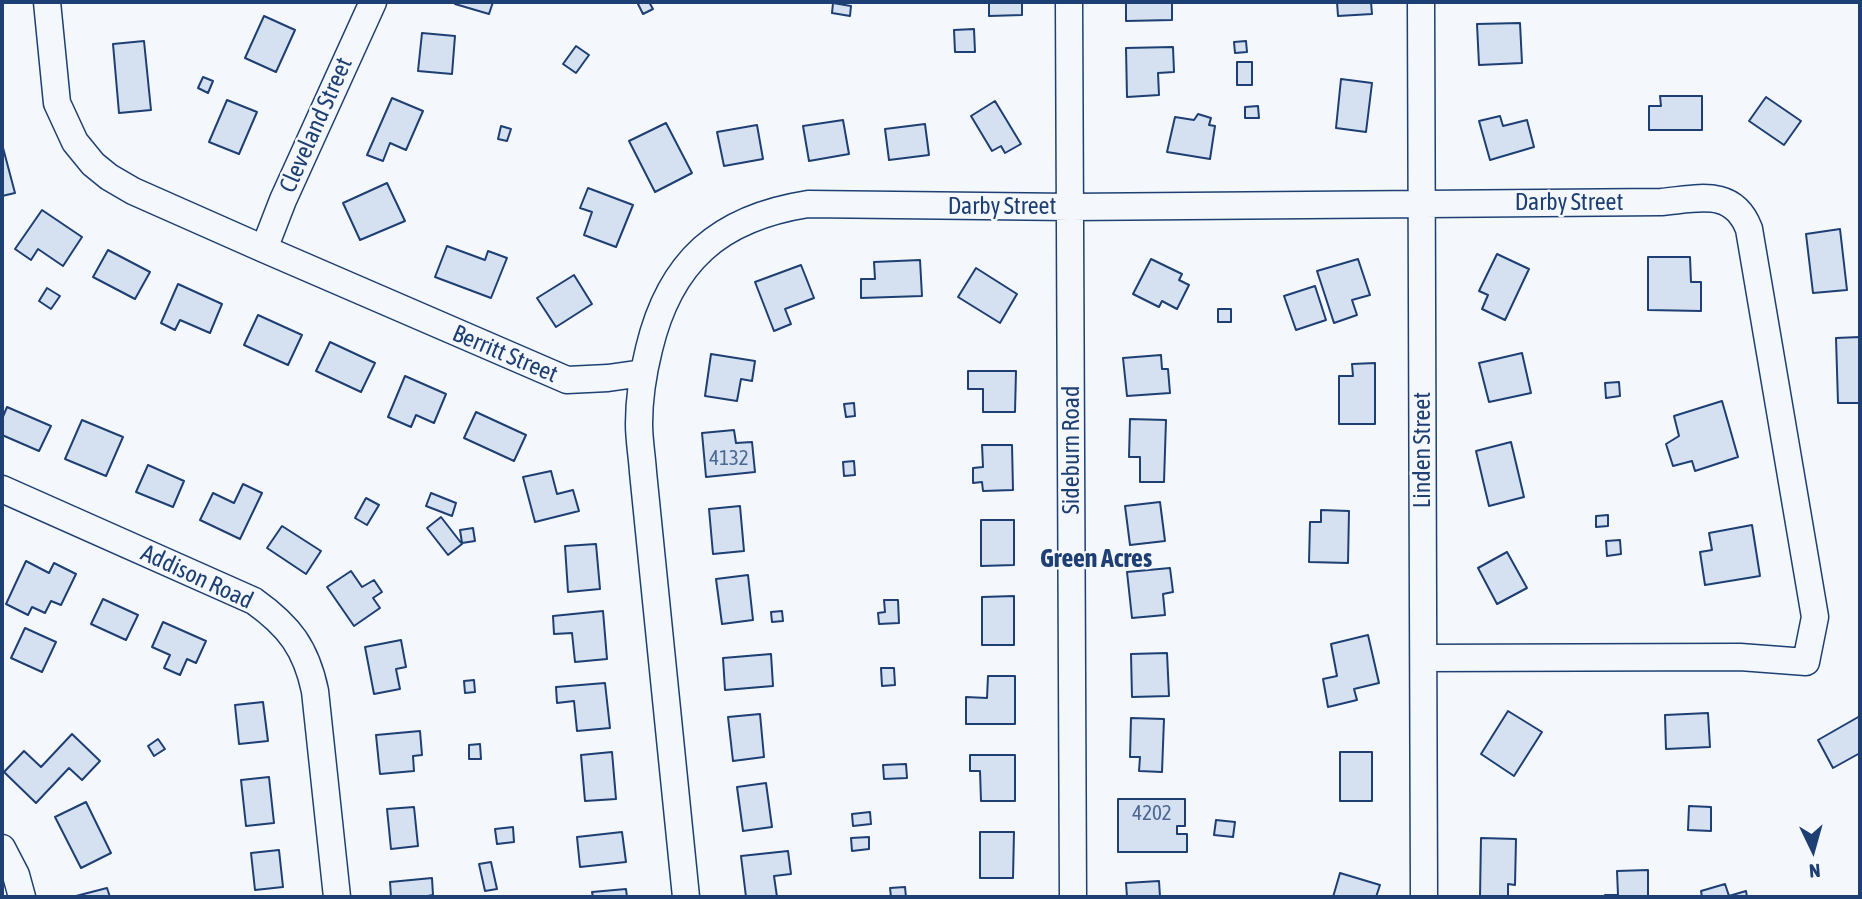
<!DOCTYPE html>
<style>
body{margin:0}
#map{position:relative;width:1862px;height:899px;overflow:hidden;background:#f4f7fb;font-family:"Asap Condensed",sans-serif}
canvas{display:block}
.frame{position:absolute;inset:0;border:4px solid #1d3f73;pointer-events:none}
.north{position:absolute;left:1778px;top:815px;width:70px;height:70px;-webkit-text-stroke:5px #f4f7fb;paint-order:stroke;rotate:175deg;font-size:19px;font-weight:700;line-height:28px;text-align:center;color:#1d3f73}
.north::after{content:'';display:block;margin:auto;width:24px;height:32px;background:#1d3f73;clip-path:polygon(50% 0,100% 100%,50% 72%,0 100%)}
</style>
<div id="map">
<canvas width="1862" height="899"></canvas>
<div class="frame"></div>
<div class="north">N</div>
</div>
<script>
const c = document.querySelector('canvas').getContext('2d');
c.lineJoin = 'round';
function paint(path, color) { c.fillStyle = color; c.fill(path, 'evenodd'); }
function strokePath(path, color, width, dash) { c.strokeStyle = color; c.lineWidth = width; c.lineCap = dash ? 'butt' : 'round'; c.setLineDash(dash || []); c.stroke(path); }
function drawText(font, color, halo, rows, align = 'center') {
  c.font = font + ' "Asap Condensed",sans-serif'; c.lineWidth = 5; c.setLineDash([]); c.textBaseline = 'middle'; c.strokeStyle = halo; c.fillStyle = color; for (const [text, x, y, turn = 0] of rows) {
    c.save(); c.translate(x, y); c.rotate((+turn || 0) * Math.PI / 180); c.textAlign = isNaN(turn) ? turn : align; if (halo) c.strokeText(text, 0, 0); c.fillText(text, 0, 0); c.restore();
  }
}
const building = new Path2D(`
 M456,2H493L489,14L455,4Z
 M637,2H649L653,9L643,14Z
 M989,2H1022V15L989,16Z
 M1126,2H1172V20L1126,21Z
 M1337,2H1371L1372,14L1338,16Z
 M833,3L851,6L850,16L832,13Z
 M264,16L295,30L276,72L245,58Z
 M1520,23L1522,63L1479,65L1477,24Z
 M974,29L975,52H955L954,30Z
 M422,33L455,36L452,74L418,71Z
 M144,41L151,110L119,113L113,44Z
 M1246,41L1247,52L1235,53L1234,42Z
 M576,46L589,55L576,73L563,64Z
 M1173,47L1174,72L1158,73L1159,95L1127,97L1126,48Z
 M1237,62H1252V85H1237Z
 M203,77L213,81L208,93L198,88Z
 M1341,79L1372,83L1366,132L1336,128Z
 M1660,96H1702V130H1649V106H1661Z
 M1766,97L1801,121L1784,145L1749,121Z
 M392,98L423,111L406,150L390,143L383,161L367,155Z
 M227,100L257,112L239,154L209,142Z
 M995,101L1021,144L1005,153L1001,146L992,151L971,116Z
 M1258,106L1259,118H1245V107Z
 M1198,114L1211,118L1209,125L1215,126L1210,159L1167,152L1175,117L1194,120Z
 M1500,116L1503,126L1527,120L1534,147L1490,160L1479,121Z
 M843,120L849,154L809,161L803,126Z
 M666,123L692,173L655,192L629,141Z
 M925,124L929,155L889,160L885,129Z
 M757,125L763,159L724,166L717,132Z
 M501,126L511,129L507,141L498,139Z
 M2,144L15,193L2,196Z
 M387,183L405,221L360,240L343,203Z
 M588,188L633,205L616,247L584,235L592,212L580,208Z
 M42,210L82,237L63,266L38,249L31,260L15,249Z
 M1840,229L1847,290L1813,293L1806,234Z
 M447,246L485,260L488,251L507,258L491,298L435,277Z
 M108,250L150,272L135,299L93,277Z
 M1497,254L1529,269L1505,320L1482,309L1488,295L1479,291Z
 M1648,257H1690L1691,282H1701V311L1648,310Z
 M1151,259L1182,274L1179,280L1189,285L1177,309L1162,301L1159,307L1133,294Z
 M1358,259L1370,295L1352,300L1357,315L1334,323L1317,271Z
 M920,260L922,296L861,298V279H875L874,262Z
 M801,265L814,298L785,309L791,324L774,331L755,282Z
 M976,268L1017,294L1000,323L958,297Z
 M574,275L592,304L556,327L537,298Z
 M178,284L222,304L210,333L180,320L175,330L161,323Z
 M1315,286L1326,320L1296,330L1284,296Z
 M47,288L60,296L51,309L39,301Z
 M1218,309H1231V322H1218Z
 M258,315L302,335L288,365L244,345Z
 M1860,337V403H1838L1836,338Z
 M330,342L375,363L361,392L316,371Z
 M1522,353L1531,393L1489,402L1479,363Z
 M711,354L755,361L752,381L741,379L737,401L705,396Z
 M1161,355L1162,369H1168L1170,393L1127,396L1123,358Z
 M1375,363V424H1339V376H1353L1352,364Z
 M968,371H1016L1015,412H983V389H968Z
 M405,376L446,394L434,423L416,415L411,427L388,417Z
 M1619,382L1620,396L1606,398L1605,383Z
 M1722,401L1738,457L1695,471L1692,461L1673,466L1666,444L1679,436L1674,416Z
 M854,403L855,416L846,417L844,404Z
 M7,407L51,426L39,451L2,435V419Z
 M476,412L526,435L514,461L464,438Z
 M1130,419L1166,420L1164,482H1140V457H1129Z
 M82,420L123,437L106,476L65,459Z
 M734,430L736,443L752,442L755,472L706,477L702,433Z
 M1511,442L1524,497L1489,506L1476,451Z
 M982,445H1012L1013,490L983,491L982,482L973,483V468L983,467Z
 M854,461L855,475L844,476L843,462Z
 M148,465L184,481L173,507L136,492Z
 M551,471L557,494L573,490L579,511L535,522L523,477Z
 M243,484L262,493L240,539L200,520L213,493L234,503Z
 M431,493L456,503L452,516L426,506Z
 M366,498L379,505L367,525L355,518Z
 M1160,502L1165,541L1130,545L1125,506Z
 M740,506L744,551L713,554L709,509Z
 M1321,510L1349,511L1348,563L1309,562L1310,522H1321Z
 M1608,515V526L1596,527V516Z
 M441,517L462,544L448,555L427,528Z
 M981,520H1014V565L981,566Z
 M1752,525L1760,576L1705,585L1700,552L1712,550L1709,533Z
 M282,526L321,551L306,574L267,548Z
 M473,528L475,541L462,543L460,530Z
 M1620,540L1621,554L1607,556L1606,541Z
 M596,544L600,589L568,592L565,546Z
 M1507,552L1527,588L1497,604L1478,568Z
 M26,561L49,573L54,563L76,574L61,605L51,601L45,613L32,607L28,615L6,604Z
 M1170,568L1173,592L1163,594L1165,615L1132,618L1127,572Z
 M351,571L362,587L374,580L382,592L373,598L380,608L354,626L327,587Z
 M748,575L753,620L722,624L716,579Z
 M1014,596V645H982V597Z
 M103,599L138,615L126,640L91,624Z
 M884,600H898L899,623L879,624L878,613L885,612Z
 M603,611L607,659L575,662L572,633L554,634L553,616Z
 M782,611L783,621L772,622L771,612Z
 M163,622L206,641L196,663L187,659L180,675L164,668L170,655L152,647Z
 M25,628L56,642L42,672L11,658Z
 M1368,635L1379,683L1354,689L1357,700L1328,707L1323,679L1337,676L1331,644Z
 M401,640L406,667L396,669L400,689L374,694L365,647Z
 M1167,653L1169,696L1132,697L1131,654Z
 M771,654L773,686L725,690L723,658Z
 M881,668H894L895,685L882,686Z
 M988,676H1015V724H966V697L987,698Z
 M474,680L475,692L465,693L464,681Z
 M605,683L610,728L577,731L574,701L557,703L556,687Z
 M263,702L268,741L239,744L235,705Z
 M1508,711L1542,732L1514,776L1481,754Z
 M1708,713L1710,747L1666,749L1665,715Z
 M760,714L764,757L733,761L728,717Z
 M1860,716V753L1833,768L1818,740Z
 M1131,718L1164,719L1162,772L1139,771L1140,757H1130Z
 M420,731L422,755L413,756L414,771L380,774L376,735Z
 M72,734L100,761L82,780L69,768L36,803L4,772L24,751L41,767Z
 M158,739L165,749L154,756L148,746Z
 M480,744L481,759H469V745Z
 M612,752L616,799L585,801L581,755Z
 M1340,752H1372V801H1340Z
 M970,755H1015V801H981L980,771H970Z
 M906,764L907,778L884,779L883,765Z
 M269,777L274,823L246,826L241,780Z
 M766,783L772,827L743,831L737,787Z
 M1118,799H1185V826H1177V834H1187V852H1118Z
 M86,802L111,853L81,868L55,817Z
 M1689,806L1711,807V831L1688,830Z
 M414,807L418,846L391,849L387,809Z
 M870,812L871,824L853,826L852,814Z
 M1216,820L1235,822L1233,837L1214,835Z
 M513,827L514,842L497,844L495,829Z
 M622,832L626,862L580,867L577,837Z
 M980,832H1014L1013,878H980Z
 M869,837V849L852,851L851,838Z
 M1481,838L1516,839L1515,885L1508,884V897H1480Z
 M279,850L283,887L255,890L251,853Z
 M788,851L791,874L774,876L777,897H746L741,856Z
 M491,862L497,889L485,891L479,864Z
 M1648,870V897H1605V895H1618L1617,871Z
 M1340,873L1380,885L1376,897H1333Z
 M432,878L433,895L422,897H391L390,882Z
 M1159,881L1160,897H1127L1126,883Z
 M1725,884L1729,896L1746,891L1747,897H1702L1701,891Z
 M905,887L906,897H891L890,888Z
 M107,888L110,897H77L76,896Z
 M626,889L627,897H593L592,892Z`);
paint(building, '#d5e0f0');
strokePath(building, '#1d3f73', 2);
const minor = new Path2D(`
 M47,2L57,103L75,142L93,164L109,177L133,191L264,249L567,380L608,378L643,373
 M1069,2L1073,897
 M1421,2L1424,897
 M264,249L283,200L373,2
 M2,489L254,601C289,626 306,648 315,691L337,897
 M2,848L16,875L22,897
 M686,897L643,472C642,456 639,440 639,424C639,399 643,373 649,349C670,261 719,218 808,204L1070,207L1661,202C1697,199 1733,187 1749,229L1815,617L1806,662L1740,657L1424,658`);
strokePath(minor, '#1d3f73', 29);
strokePath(minor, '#f4f7fb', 26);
drawText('21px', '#4b6792', null, [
 ["4132",729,458],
 ["4202",1152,813]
]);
drawText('24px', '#1d3f73', '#f4f7fb', [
 ["Cleveland Street",316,125,-66],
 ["Darby Street",1569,202],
 ["Darby Street",1002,206],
 ["Berritt Street",505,354,23],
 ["Sideburn Road",1071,450,-90],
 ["Linden Street",1422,450,-90],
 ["Addison Road",197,577,25]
]);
drawText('bold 26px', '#1d3f73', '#f4f7fb', [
 ["Green Acres",1096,559]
]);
</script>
